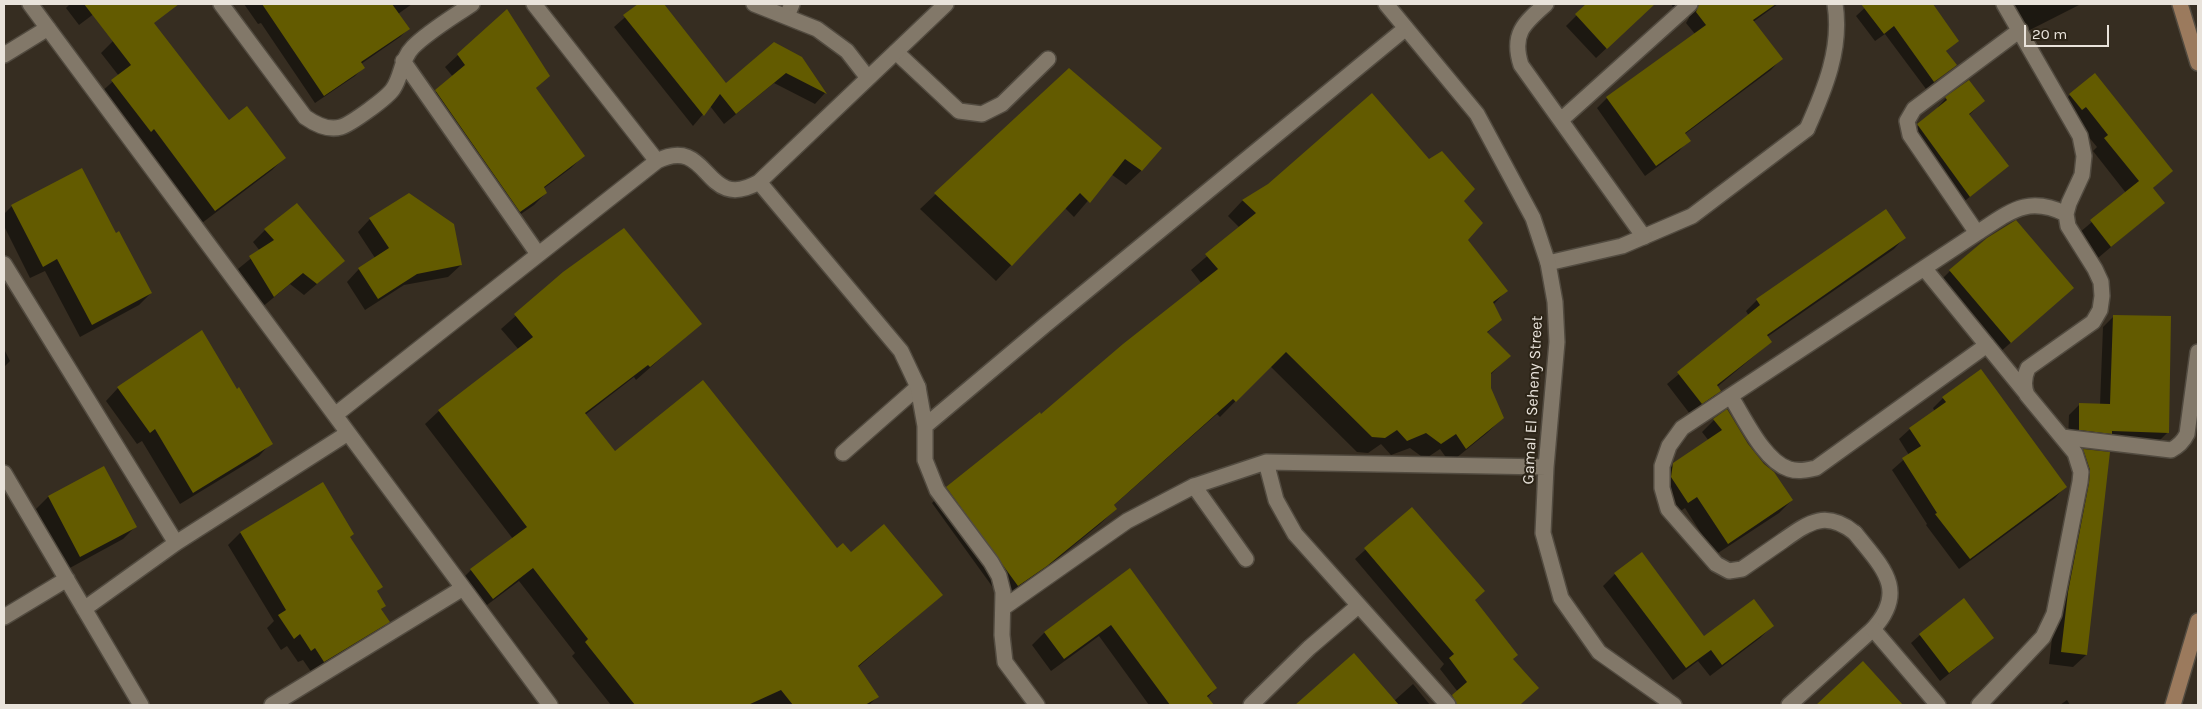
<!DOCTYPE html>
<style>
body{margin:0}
#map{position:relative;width:2202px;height:709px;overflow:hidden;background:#362d21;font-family:Karla,sans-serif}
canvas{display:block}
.frame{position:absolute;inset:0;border:5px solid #e9e3db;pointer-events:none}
.scale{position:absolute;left:2024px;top:25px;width:85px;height:22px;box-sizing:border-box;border:2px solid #e9e3db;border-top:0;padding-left:6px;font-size:15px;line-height:18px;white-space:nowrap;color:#e9e3db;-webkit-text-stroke:4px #2c2417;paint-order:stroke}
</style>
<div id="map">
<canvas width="2202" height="709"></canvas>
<div class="frame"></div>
<div class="scale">20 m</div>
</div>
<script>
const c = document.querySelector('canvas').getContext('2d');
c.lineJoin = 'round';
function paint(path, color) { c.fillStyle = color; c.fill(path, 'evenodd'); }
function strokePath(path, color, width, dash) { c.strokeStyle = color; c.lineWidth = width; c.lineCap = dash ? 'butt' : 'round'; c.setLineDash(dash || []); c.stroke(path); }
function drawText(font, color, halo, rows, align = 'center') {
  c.font = font + ' Karla,sans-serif'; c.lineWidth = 4; c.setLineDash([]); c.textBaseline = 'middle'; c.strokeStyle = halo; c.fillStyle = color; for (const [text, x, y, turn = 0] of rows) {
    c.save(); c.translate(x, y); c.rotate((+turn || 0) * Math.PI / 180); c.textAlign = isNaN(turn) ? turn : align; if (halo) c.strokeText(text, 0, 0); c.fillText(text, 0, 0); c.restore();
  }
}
paint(new Path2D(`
 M70,4H107L79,25L66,8Z
 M244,4H412L398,14L408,29L400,37L361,64L363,68L355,76L315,103L261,23L258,24Z
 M640,4H662L726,84L801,58L825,93L815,104L774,83L724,124L710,106L693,126L614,27Z
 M1588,4H1654L1596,58L1566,26Z
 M1671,4H1778L1753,22L1781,59L1771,70L1685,134L1689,140L1679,151L1645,176L1597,108L1607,98L1695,34L1686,23L1689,18L1687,9L1681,5L1673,7Z
 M1869,4H1930L1958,41L1945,52L1955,65L1926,89L1885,34L1875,41L1856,16Z
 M2003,4H2081L2020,35Z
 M113,41L229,121L284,158L272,170L202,223L141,141L138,143L100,93L119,76L101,53Z
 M458,55L548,76L535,89L583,156L571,168L543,189L546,193L534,205L508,223L424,103L453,77L445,67Z
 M1069,69L1142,170L1126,185L1111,174L1074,217L1065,208L996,281L920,209Z
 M2070,95L2171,171L2152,189L2163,203L2098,258L2079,233L2126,193L2093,151L2097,147L2074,119L2058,107Z
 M1946,98L1984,101L1969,115L2008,166L1961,204L1910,133L1939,108L1938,107Z
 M1243,200L1463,201L1466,240L1506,291L1493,305L1501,319L1487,333L1509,356L1490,375V388L1503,418L1487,433L1450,463L1440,449L1425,459L1410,448L1391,455L1381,444L1368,453L1357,452L1270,366L1220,417L1217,414L1113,506L1116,509L1100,524L1030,581L1002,600L932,503L947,488L1041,416L1202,284L1191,270L1240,228L1228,216Z
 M12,206L115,234L151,293L139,305L80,337L45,271L30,278L4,226V214Z
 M370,219L461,265L448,277L404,285L365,310L347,282L359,269L375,258L358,232Z
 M265,230L344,261L304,295L290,284L261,308L238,269L260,251L253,242Z
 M1904,238L1894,249L1767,337L1771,342L1717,387L1719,391L1709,402L1690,414L1667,384L1749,316L1746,311L1757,300Z
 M1950,271L2072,288L1998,354L1938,283Z
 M564,273L700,324L636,380L634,377L585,415L615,453L942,595L858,667L877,697L869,705H611L572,656L575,653L519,581L479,611L458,583L471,570L513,539L425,424L439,411L519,350L501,329Z
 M2114,316L2168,432L2157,443L2068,440L2069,415L2080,404L2100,405L2103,327Z
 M202,332L236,390L271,443L259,456L180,504L142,441L137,444L106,401L118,388Z
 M4,349L10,361L4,367Z
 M1943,398L2065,487L2055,498L1959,569L1926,525L1927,524L1892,470L1909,455L1899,439L1910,429L1935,412L1933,408Z
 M1714,420L1747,444L1792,500L1779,513L1715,555L1685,508L1676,514L1661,477L1674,464L1709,441L1702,432Z
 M2084,450L2109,453L2086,655L2073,667L2049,664L2056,605L2078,496L2072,462Z
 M104,467L135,527L123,539L68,569L36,509L48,497Z
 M322,484L353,534L349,538L382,587L376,592L385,606L380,610L388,622L376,634L312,673L303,660L298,662L287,646L281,650L267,628L274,621L228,545L240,533Z
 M1412,508L1512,660L1527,698L1520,705H1444L1458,692L1440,669L1444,664L1355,559Z
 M1130,570L1216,688L1207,698L1210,703L1208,705H1149L1099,636L1051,671L1032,645L1045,632Z
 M1615,574L1704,638L1772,626L1760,638L1710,676L1698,661L1673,680L1603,586Z
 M1920,635L1993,638L1940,681L1911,643Z
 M1354,655L1394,701L1413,684L1430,705H1297Z
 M1862,663L1896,699L1890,705H1817Z
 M2067,700L2070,705H2060Z`), '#0007');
paint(new Path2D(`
 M84,4H179L154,23L229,120L247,106L286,158L215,211L154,129L151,132L111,80L131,65Z
 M262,4H392L410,29L361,62L365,68L324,96Z
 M638,4H664L726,83L774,42L802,57L827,94L786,73L736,114L720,94L704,116L623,15Z
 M1586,4H1655L1607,49L1575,14Z
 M1699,4H1776L1753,20L1783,59L1685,133L1691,141L1656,166L1606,97L1706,25L1696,12Z
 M1861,4H1933L1959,41L1946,51L1957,65L1934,82L1894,26L1884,34Z
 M507,9L550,76L536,88L585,156L544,187L547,193L520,212L435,90L465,65L457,54Z
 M1069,68L1162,148L1142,171L1125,159L1090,203L1080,193L1012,266L934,193Z
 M2095,73L2173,171L2153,188L2165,203L2111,247L2090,220L2139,181L2104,138L2108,135L2086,107L2082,110L2069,94Z
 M1969,80L1985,101L1969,114L2009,166L1970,197L1917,124L1947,100L1945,97Z
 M1372,93L1429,159L1442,151L1475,189L1464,201L1483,223L1468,240L1508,291L1493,302L1502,320L1487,332L1511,356L1491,373V388L1504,418L1466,449L1456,434L1441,444L1426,433L1407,441L1397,430L1385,438L1372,437L1286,352L1236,402L1233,399L1114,505L1117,509L1047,566L1018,586L946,487L1040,412L1041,414L1123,344L1218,269L1205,254L1256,213L1242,200L1268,184Z
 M82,168L116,233L119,231L152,293L92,325L57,259L43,267L11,205Z
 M409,193L454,224L462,265L417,274L378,299L358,268L389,248L369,218Z
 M297,203L345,261L317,284L303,273L274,297L249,256L274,240L264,229Z
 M1886,209L1906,238L1767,335L1772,342L1717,385L1721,391L1702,404L1677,372L1760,305L1756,299Z
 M2016,220L2074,288L2011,343L1949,270L1987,238Z
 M624,228L702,324L650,367L648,365L585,413L615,451L703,380L837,548L843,543L851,552L884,524L943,595L858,666L879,697L865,705H793L781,690L748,705H635L585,642L588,639L533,568L493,599L470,569L527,527L438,410L533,337L514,314L563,272Z
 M2113,315L2171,316L2169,433L2112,431V434L2079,430V403L2110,404Z
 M202,330L237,389L239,387L273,444L193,493L155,429L150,433L117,387Z
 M1981,369L2067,487L1970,559L1935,514L1937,513L1902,458L1921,446L1909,428L1946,402L1942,397Z
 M1727,409L1748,444L1764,464L1774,472L1793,500L1728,544L1697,497L1688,503L1671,477L1673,463L1722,430L1713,419Z
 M2083,449L2110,452L2087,655L2061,652L2068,592L2089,483L2090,470Z
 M104,466L137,527L80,557L48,496Z
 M323,482L354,534L350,537L383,587L377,591L386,606L381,609L390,622L324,662L315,648L311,651L300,634L294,639L278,615L286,610L240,532Z
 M1412,507L1485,591L1475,600L1518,655L1513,659L1539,688L1520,705H1457L1452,695L1467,682L1449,658L1454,654L1364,548Z
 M1642,552L1704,636L1754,599L1774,626L1722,665L1711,650L1686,668L1614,573Z
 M1130,568L1217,688L1207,696L1214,705H1170L1111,625L1064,659L1044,632Z
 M1964,598L1994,638L1949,673L1919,634Z
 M1354,653L1399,705H1295Z
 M1863,661L1903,705H1816Z`), '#635b00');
const lane = new Path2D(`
 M787,16L792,4
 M896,52L959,111L982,114L1002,104L1048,59
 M1548,263L1622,246L1692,216L1807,129
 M843,453L918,387
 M1194,486L1246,559
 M1789,705L1873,629C1909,590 1881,566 1855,533`);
const street = new Path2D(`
 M30,4L550,705
 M221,4L305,117C315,124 328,131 341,127C351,124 387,98 393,89C402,76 401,59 413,47C429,31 453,17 472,4
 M534,4L657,161
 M754,4L817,29L847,51L868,78
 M1386,4L1477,114L1533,218L1548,263L1555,302L1557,342L1546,467L1543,533L1561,598L1599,652L1674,705
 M1546,4C1524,23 1511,34 1521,65L1644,237
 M4,55L48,28
 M403,61L538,254
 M1561,120L1690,4
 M1807,129C1825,89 1842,48 1835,4
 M759,182L901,351L918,387L925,426V460L937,490L991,562L999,576L1003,592L1002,635L1005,662L1037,705
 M1977,233L1910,135L1907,121L1914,109L2020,30
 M4,264L176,543
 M1924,268L2026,393
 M1731,397C1745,419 1764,461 1789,469C1798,472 1807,470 1816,468L1987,345
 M335,415L657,161C711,134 703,214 759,182L946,4
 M925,426L1045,325L1406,28
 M2062,437L2171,450C2179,446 2183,442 2187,434L2198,352
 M1266,462L1276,500L1295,534L1448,705
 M4,473L141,705
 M1855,533C1825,509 1808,523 1781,542C1768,551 1755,560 1742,569L1729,571L1716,564L1668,509L1662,488V466L1669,446L1682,428L1977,233C2010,212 2027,195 2066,214
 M1003,608L1127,521L1194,486L1266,462L1546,467
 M84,609L176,543L348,433
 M4,617L67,579
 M1873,629L1938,705
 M272,705L463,588
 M1251,705L1309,648L1358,606
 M1979,705L2043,637L2054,614L2080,482L2081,472L2075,453L2027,395C2023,386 2024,377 2028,368L2093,322L2100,310L2102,296L2101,282L2095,269L2068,226L2066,214L2069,203L2082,175L2084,156L2080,136L2004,4`);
const secondary = new Path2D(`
 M2180,4L2198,63
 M2173,705L2198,621`);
strokePath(lane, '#524b40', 18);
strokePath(street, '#524b40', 18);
strokePath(secondary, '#524b40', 18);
strokePath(lane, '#827869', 15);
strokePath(street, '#827869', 15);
strokePath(secondary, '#9b7a5d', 15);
drawText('16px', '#e9e3db', '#2c2417', [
 ["Gamal El Seheny Street",1533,400,-87]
]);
</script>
